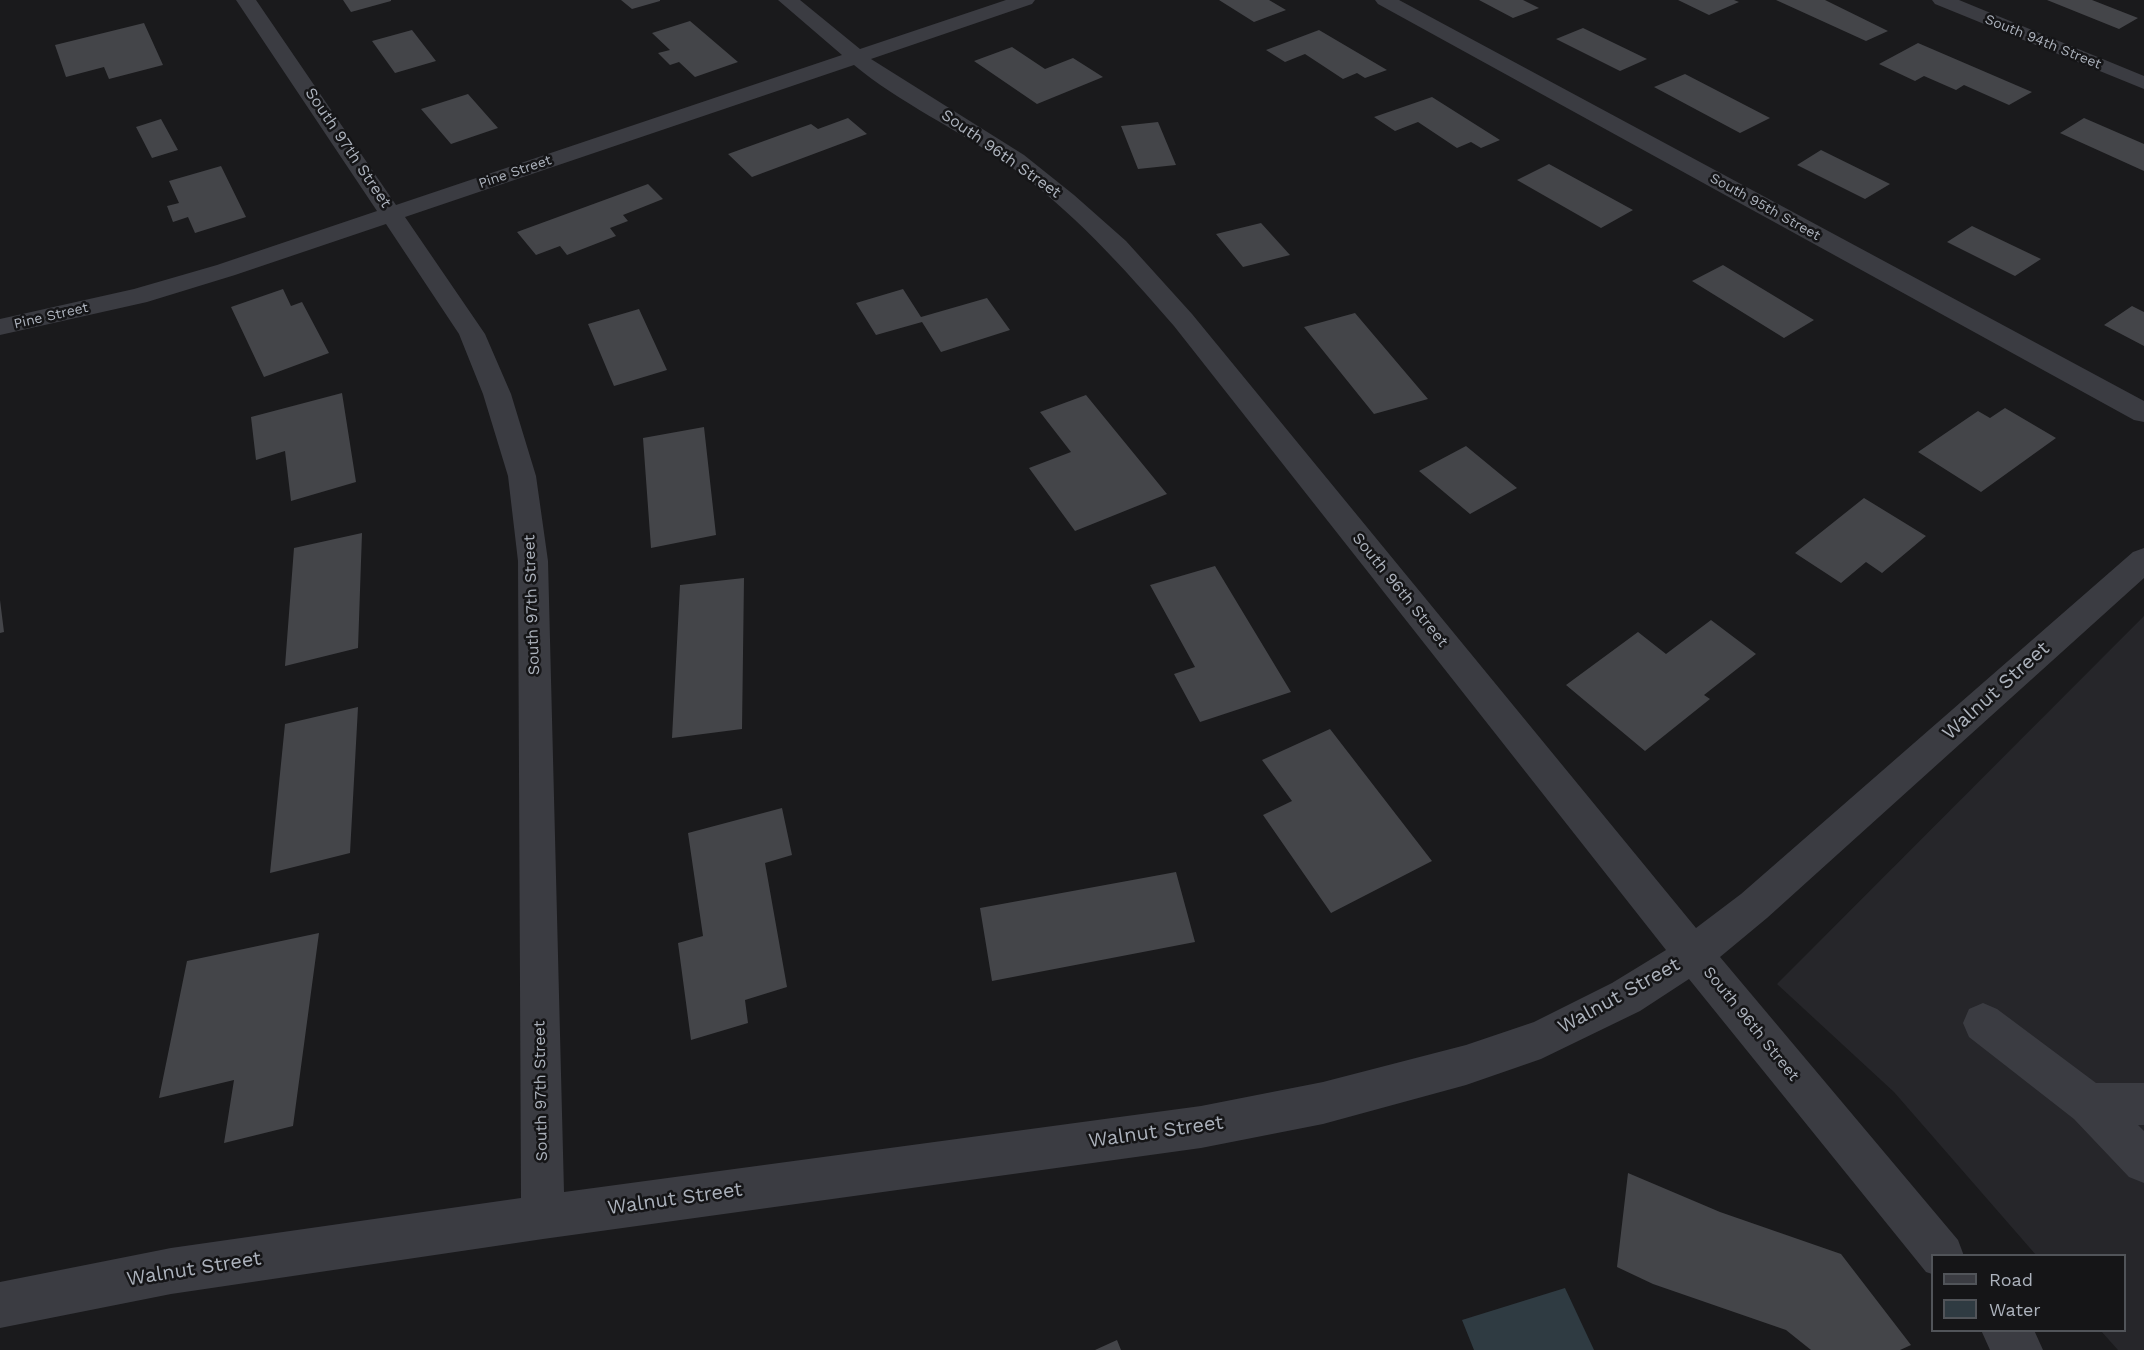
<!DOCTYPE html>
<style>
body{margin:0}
#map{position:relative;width:2144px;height:1350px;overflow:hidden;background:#1a1a1c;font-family:"Work Sans",sans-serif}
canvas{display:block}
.legend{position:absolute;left:1931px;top:1254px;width:195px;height:78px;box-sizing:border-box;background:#151517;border:2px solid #515459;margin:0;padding:8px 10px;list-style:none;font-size:18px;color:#acb2bc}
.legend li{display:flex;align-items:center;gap:12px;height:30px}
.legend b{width:30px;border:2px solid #515459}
</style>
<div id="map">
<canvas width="2144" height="1350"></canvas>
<ul class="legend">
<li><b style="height:8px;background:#3b3c42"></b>Road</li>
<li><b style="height:16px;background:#2f3b42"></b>Water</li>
</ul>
</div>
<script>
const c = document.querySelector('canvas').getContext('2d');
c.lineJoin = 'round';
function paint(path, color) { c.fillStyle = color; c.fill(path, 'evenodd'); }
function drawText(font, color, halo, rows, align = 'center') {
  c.font = font + ' "Work Sans",sans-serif'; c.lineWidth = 5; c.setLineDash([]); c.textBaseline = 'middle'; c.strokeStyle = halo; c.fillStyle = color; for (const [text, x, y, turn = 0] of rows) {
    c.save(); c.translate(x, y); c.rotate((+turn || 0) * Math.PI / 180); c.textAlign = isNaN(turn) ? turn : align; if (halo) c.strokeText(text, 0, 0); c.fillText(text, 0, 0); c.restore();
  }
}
paint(new Path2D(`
 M2144,616V1350H2118L2101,1331L2124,1330V1256L2036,1255L1894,1092L1777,984Z`), '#26262a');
paint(new Path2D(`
 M1565,1288L1594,1350H1474L1462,1320Z`), '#2f3b42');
paint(new Path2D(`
 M343,0H391V1L351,12Z
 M621,0H660V1L632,9Z
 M1219,0H1269L1286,10L1254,22Z
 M1479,0H1523L1539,8L1513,18Z
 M1678,0H1734L1739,2L1709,15Z
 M1776,0H1825L1888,31L1866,41Z
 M2047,0H2092L2138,18L2119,29Z
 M690,21L738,62L695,77L679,62L670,65L658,53L670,50L652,33Z
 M144,23L163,65L109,79L104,67L66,77L55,45Z
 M1583,28L1647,59L1620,71L1556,39Z
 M412,30L436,61L395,73L372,41Z
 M1319,30L1387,70L1365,78L1357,73L1343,79L1305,54L1285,62L1266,50Z
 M1918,43L2032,92L2009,105L1964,85L1956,90L1924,76L1915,81L1879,64Z
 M1012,47L1045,69L1073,58L1103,77L1037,104L974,61Z
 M1685,74L1770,118L1740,133L1654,87Z
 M468,94L498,128L451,144L421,109Z
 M1432,97L1500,140L1481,148L1471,142L1457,148L1418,122L1395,131L1374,117Z
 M848,118L867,134L752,177L728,154L811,124L818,129Z
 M2084,118L2144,144V171L2060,133Z
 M161,119L178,150L152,158L136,127Z
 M1158,122L1176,165L1138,169L1121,126Z
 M1821,150L1890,184L1865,199L1797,165Z
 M1549,164L1633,210L1601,228L1517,180Z
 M221,166L246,217L195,233L188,217L173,222L167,206L179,203L169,181Z
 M648,184L663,199L623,215L628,221L610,228L616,236L567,255L560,246L536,255L517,232Z
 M1261,223L1290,255L1243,267L1216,234Z
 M1972,226L2041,259L2015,276L1947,242Z
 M1723,265L1814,320L1784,338L1692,281Z
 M283,289L291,306L302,302L329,353L264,377L231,307Z
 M903,289L921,317L987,298L1010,330L941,352L922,322L876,335L856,303Z
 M2132,306L2144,312V346L2104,325Z
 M639,309L667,370L614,386L588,324Z
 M1355,313L1428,399L1374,414L1304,327Z
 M342,393L356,482L291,501L285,451L256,460L251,417Z
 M1086,395L1167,494L1075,531L1029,468L1071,452L1040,412Z
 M2005,408L2056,438L1981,492L1918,452L1978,411L1990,418Z
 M704,427L716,535L651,548L643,438Z
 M1466,446L1517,488L1470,514L1419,471Z
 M1864,498L1926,536L1882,573L1866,562L1841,583L1795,553Z
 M362,533L358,648L285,666L294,548Z
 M1215,566L1291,692L1200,722L1174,674L1195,667L1150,585Z
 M744,578L742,729L672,738L680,585Z
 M0,600L4,632L0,633Z
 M1711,620L1756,654L1704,695L1710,699L1645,751L1566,685L1638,632L1666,654Z
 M358,707L350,853L270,873L285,724Z
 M1330,729L1432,861L1331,913L1263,815L1292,801L1262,760Z
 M782,808L792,855L765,863L787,987L745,1000L748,1023L691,1040L678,943L703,936L688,833Z
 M1176,872L1195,942L992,981L980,908Z
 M319,933L293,1126L224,1143L234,1080L159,1098L187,961Z
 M1628,1173L1720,1212L1841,1254L1911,1345L1900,1350H1811L1786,1330L1653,1284L1617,1267Z
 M1117,1340L1121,1350H1095Z`), '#444549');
paint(new Path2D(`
 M236,0H256L396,205L842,55L778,0H800L860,49L1006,0H1035L1032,4L871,59L1024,155L1074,195L1126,241L1192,314L1696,928L1741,894L2133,552L2144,548V578L1767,918L1720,957L1958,1240L1964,1256H1932V1274L1926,1272L1689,979L1640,1011L1541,1059L1466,1085L1323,1124L1201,1148L543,1239L171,1294L0,1328V1282L171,1248L521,1198L518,561L508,476L483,394L459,334L386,224L235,275L147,302L0,335V319L134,289L217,265L377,211ZM854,65C898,102 959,130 1007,164C1071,209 1123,267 1174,326L1666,950L1612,983L1534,1022L1466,1045L1323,1082L1201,1106L564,1192L548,561L536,476L511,394L485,334L405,217Z
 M1375,0H1399L2144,401V422L2134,420L1378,4Z
 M1932,0H1959L2144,76V89L1935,4Z
 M1983,1003L1997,1009L2096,1083H2144V1125H2138L2144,1131V1183L2129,1177L2074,1119L1969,1037L1963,1023L1969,1009Z
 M1981,1330H2034L2043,1350H1990Z`), '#3b3c42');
drawText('14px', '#acb2bc', '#151517', [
 ["South 94th Street",2043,42,22],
 ["Pine Street",515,172,-19],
 ["South 95th Street",1765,207,29],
 ["Pine Street",51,316,-13]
]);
drawText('16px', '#acb2bc', '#151517', [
 ["South 97th Street",348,148,56],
 ["South 96th Street",1001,154,35],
 ["South 96th Street",1400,590,51],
 ["South 97th Street",532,605,-92],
 ["South 96th Street",1751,1024,51],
 ["South 97th Street",541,1091,-91]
]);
drawText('20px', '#acb2bc', '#151517', [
 ["Walnut Street",1996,691,-42],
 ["Walnut Street",1619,996,-29],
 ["Walnut Street",1156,1132,-8],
 ["Walnut Street",675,1199,-8],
 ["Walnut Street",194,1269,-9]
]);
</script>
